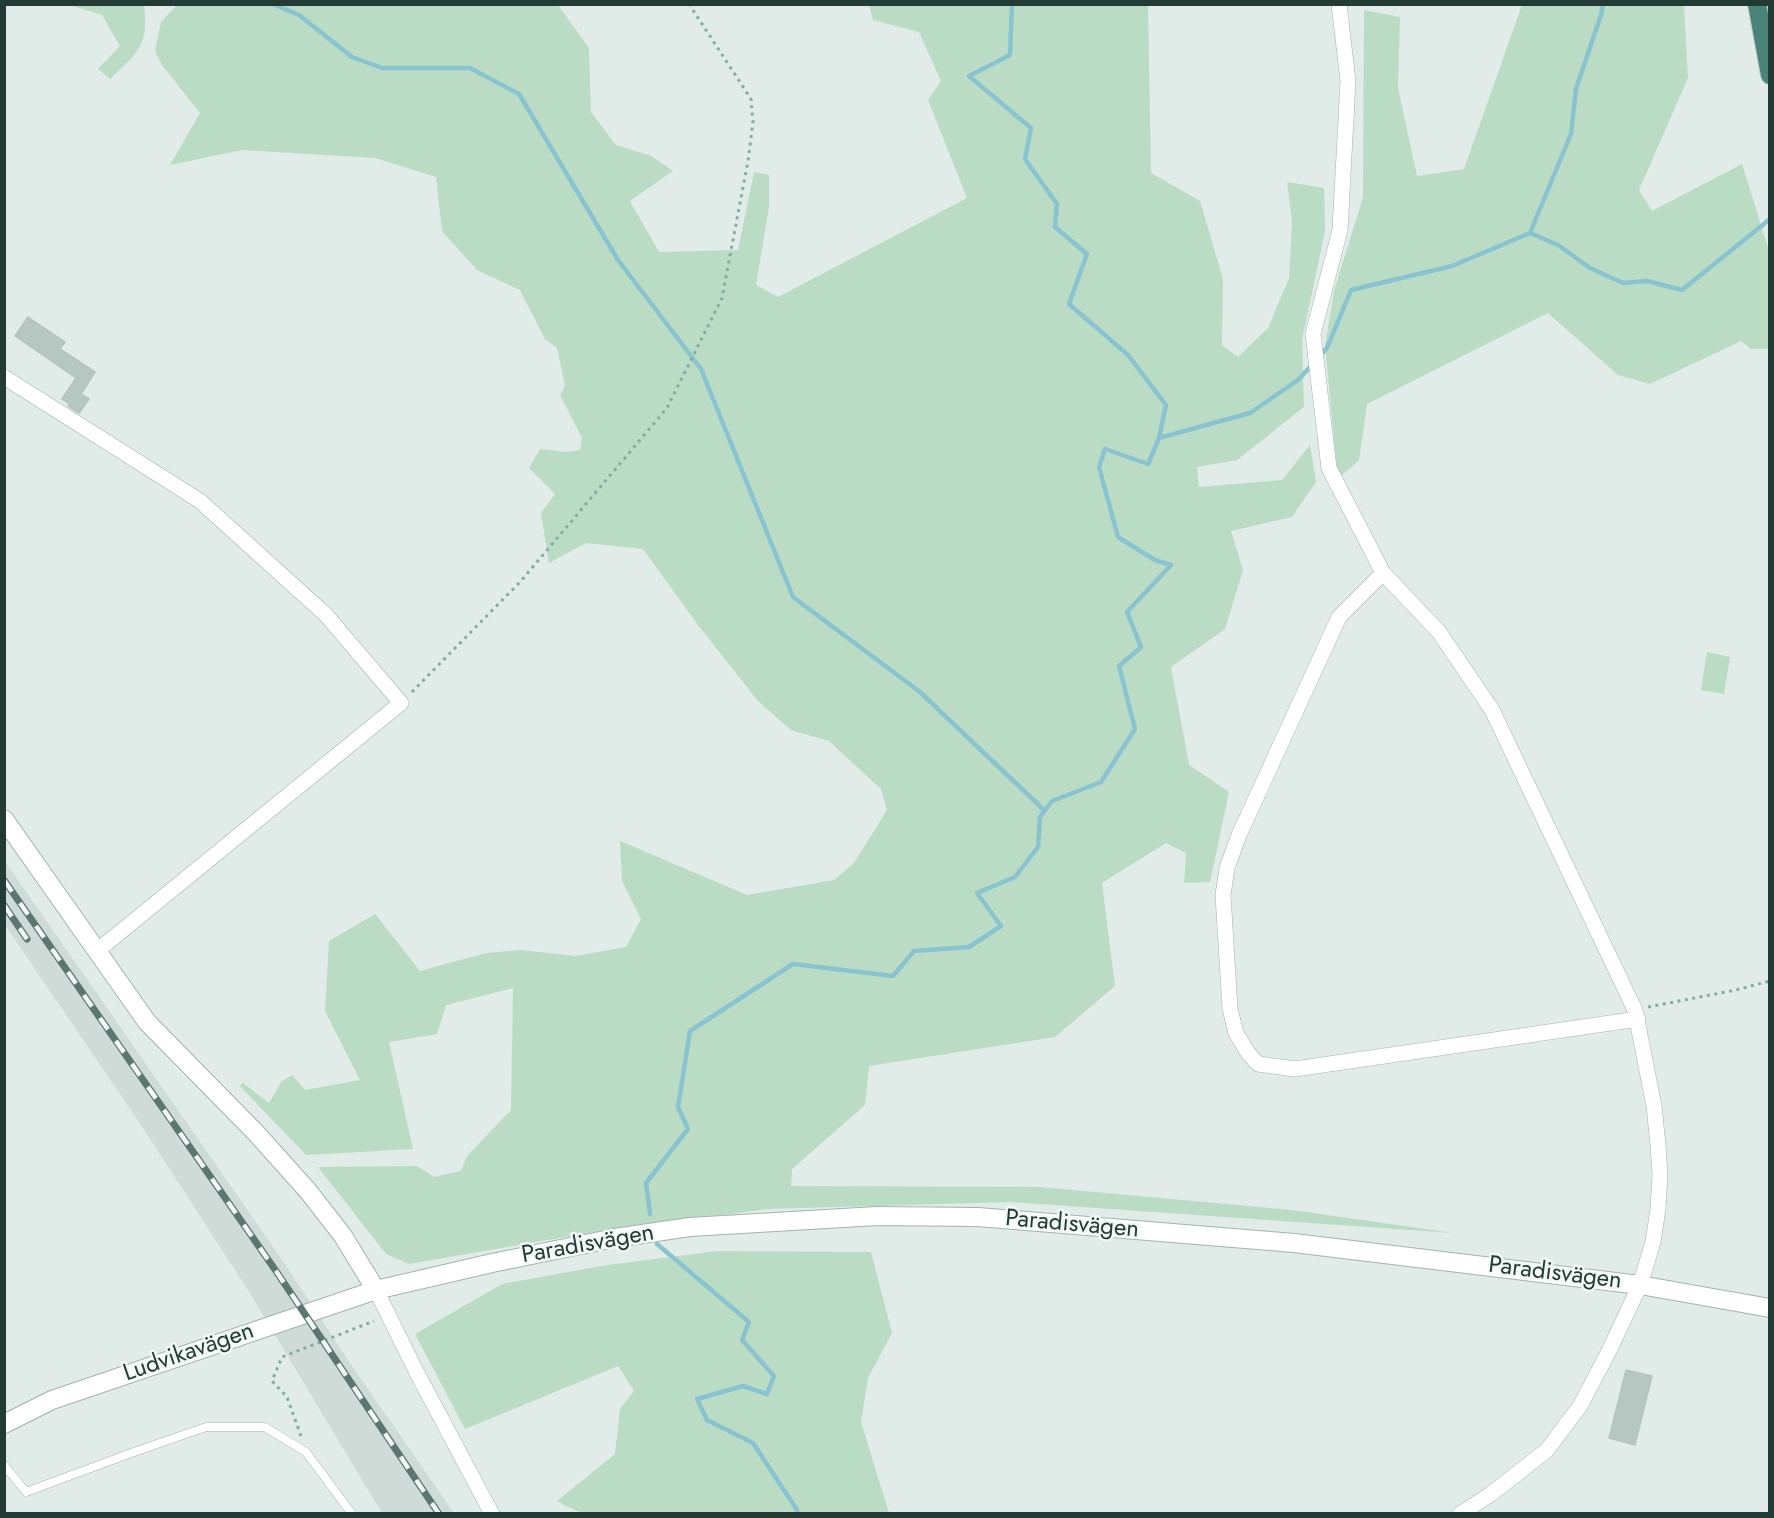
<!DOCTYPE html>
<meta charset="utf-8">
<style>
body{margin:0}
#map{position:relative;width:1774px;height:1518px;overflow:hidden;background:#e1ebe7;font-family:Jost,sans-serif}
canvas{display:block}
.frame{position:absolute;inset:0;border:6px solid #223c35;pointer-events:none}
</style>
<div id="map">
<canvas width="1774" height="1518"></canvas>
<div class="frame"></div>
</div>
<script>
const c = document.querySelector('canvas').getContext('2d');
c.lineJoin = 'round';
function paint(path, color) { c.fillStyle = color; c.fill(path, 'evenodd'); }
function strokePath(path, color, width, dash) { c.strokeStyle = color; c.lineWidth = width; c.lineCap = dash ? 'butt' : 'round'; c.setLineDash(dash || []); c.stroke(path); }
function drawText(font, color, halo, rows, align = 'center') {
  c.font = font + ' Jost,sans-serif'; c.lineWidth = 5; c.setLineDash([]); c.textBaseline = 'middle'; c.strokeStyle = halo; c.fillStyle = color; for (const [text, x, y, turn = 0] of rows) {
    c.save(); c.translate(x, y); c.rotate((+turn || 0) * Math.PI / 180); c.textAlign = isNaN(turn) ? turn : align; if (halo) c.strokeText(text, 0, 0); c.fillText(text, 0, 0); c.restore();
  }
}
paint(new Path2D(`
 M4,860L285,1264L350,1363L454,1513H382L246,1287L143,1128L5,925Z`), '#cfdbd6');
paint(new Path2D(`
 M70,5H144C149,46 138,52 110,79L98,69L120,46L102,15Z
 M177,5H558L589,48L591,112L616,145L651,156L673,171L630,201L659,252L738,250L754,172L769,175V207L756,285L778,297L967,198L928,100L941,81L919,32L873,20L869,5H1148L1151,173L1200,201L1223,279L1222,345L1238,357L1268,328L1289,278L1292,222L1287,182L1324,188L1325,231L1302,340L1304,407L1237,460L1197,467L1199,487L1282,480L1310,445L1316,482L1292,517L1231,531L1243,570L1225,629L1171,667L1189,765L1229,792L1210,882L1184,883L1186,853L1166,843L1102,883L1115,986L1055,1037L869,1066L865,1105L792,1169L791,1186L1040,1187L1292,1210L1453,1233L1011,1202L767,1209L559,1238L409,1264L386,1254L318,1167L417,1166L434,1177L461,1171L467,1156L511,1110L513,988L446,1005L437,1034L389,1042L413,1149L306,1155L240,1086L243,1083L269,1103L281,1082L292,1075L305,1090L360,1080L325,1011L329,941L375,914L420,971L486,953L521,950L575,956L626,947L641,919L622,881L620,841L747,895L834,880L854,863L887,810L881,789L829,741L791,730L758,701L698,625L643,549L586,543L549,563L541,513L555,494L529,468L540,449L566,452L580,450L582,438L560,395L565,386L557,348L545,339L520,290L477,270L442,231L436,177L375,158L242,150L170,165L200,113L162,65L155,51L161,22Z
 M1522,5H1684L1688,78L1639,190L1652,211L1742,164L1769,251V349H1751L1741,341L1650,384L1618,375L1548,313L1367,404L1359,460L1338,479L1325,346L1334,291L1363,197L1364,10L1400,17L1398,88L1417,176L1464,169Z
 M1707,652L1730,657L1724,694L1701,690Z
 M718,1251L871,1252L892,1333L868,1378L861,1422L889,1513L585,1514L568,1507L557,1501L615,1454L620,1409L634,1391L618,1366L465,1429L415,1334L502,1284L607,1265Z`), '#badcc4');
strokePath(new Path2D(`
 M273,4L299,15L352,57L382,68H470L519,94L618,260L701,369L793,597L920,692L1045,811
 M1530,233L1558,245L1590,268L1623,283L1647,281L1682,290L1770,219
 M1319,357L1327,348L1351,290L1452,266L1530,233L1571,134L1576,89L1601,15L1603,4
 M1159,438L1250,413L1298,380L1312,365
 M650,1214L646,1183L688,1129L678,1107L690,1031L793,964L893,976L914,951L969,947L1001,926L977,893L1015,877L1038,847L1040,817L1052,801L1101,782L1135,729L1119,666L1141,647L1127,612L1171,565L1155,560L1118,537L1099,467L1105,449L1148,464L1159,438L1166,405L1128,355L1069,304L1087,254L1055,227L1057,204L1025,159L1031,128L969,76L1010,55L1012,4
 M657,1244L749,1322L742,1340L774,1376L767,1394L743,1386L697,1399L707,1420L753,1443L797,1510V1514`), '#8ac3d0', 4.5);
const building = new Path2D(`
 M28,317L65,342L60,349L95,372L81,394L89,399L79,413L68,406L70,404L62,399L76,378L15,336Z
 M1626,1370L1652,1376L1635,1445L1609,1438Z`);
paint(building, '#b6c6c0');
strokePath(building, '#b4c5be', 1.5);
const service = new Path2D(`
 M4,1465L26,1492L134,1452L206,1427H265L306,1452L352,1514`);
const minor = new Path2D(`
 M1339,4L1348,81L1340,230L1313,334L1329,468L1383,573L1439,632L1492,710L1635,1010L1654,1106L1658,1145L1660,1175L1658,1209L1653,1242L1640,1285L1608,1353L1580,1406L1547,1450L1491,1494L1460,1514
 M4,377L200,501L326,615L401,703L97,951
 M1383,573L1339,617L1239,835L1227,868L1223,895L1230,1009L1236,1033L1248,1053L1258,1064L1295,1069L1638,1019
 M376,1290L417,1373L492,1514`);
const tertiary = new Path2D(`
 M4,819L147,1022L256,1133L308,1191L343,1236L376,1290
 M4,1424L52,1400L376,1290L492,1263L615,1238L690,1227L877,1216L978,1217L1294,1243L1640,1285L1770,1308`);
const trunk = new Path2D(`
 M1757,4L1770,75`);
strokePath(service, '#a4b3ae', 9);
strokePath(minor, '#a4b3ae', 16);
strokePath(tertiary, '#a4b3ae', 20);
strokePath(trunk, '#c1c8c6', 20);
strokePath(new Path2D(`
 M412,692L521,581L667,408L722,298L748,161L753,122L751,99L689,4
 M1648,1007L1736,990L1770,981
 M301,1436L287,1397L272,1381L282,1357L374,1321`), '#82aea1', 3, [3, 4.5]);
strokePath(service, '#fff', 8);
strokePath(minor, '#fff', 15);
strokePath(tertiary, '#fff', 18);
strokePath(trunk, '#4a8478', 18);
const rail = new Path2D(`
 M4,880L276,1271L439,1514
 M4,905L27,939`);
strokePath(rail, '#5c7771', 7);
strokePath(rail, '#f1f8f5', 4.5, [14]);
drawText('24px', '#223c35', '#f1f8f5', [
 ["Paradisvägen",1072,1225,5],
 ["Paradisvägen",588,1245,-10],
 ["Paradisvägen",1555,1274,7],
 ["Ludvikavägen",189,1353,-19]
]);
</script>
